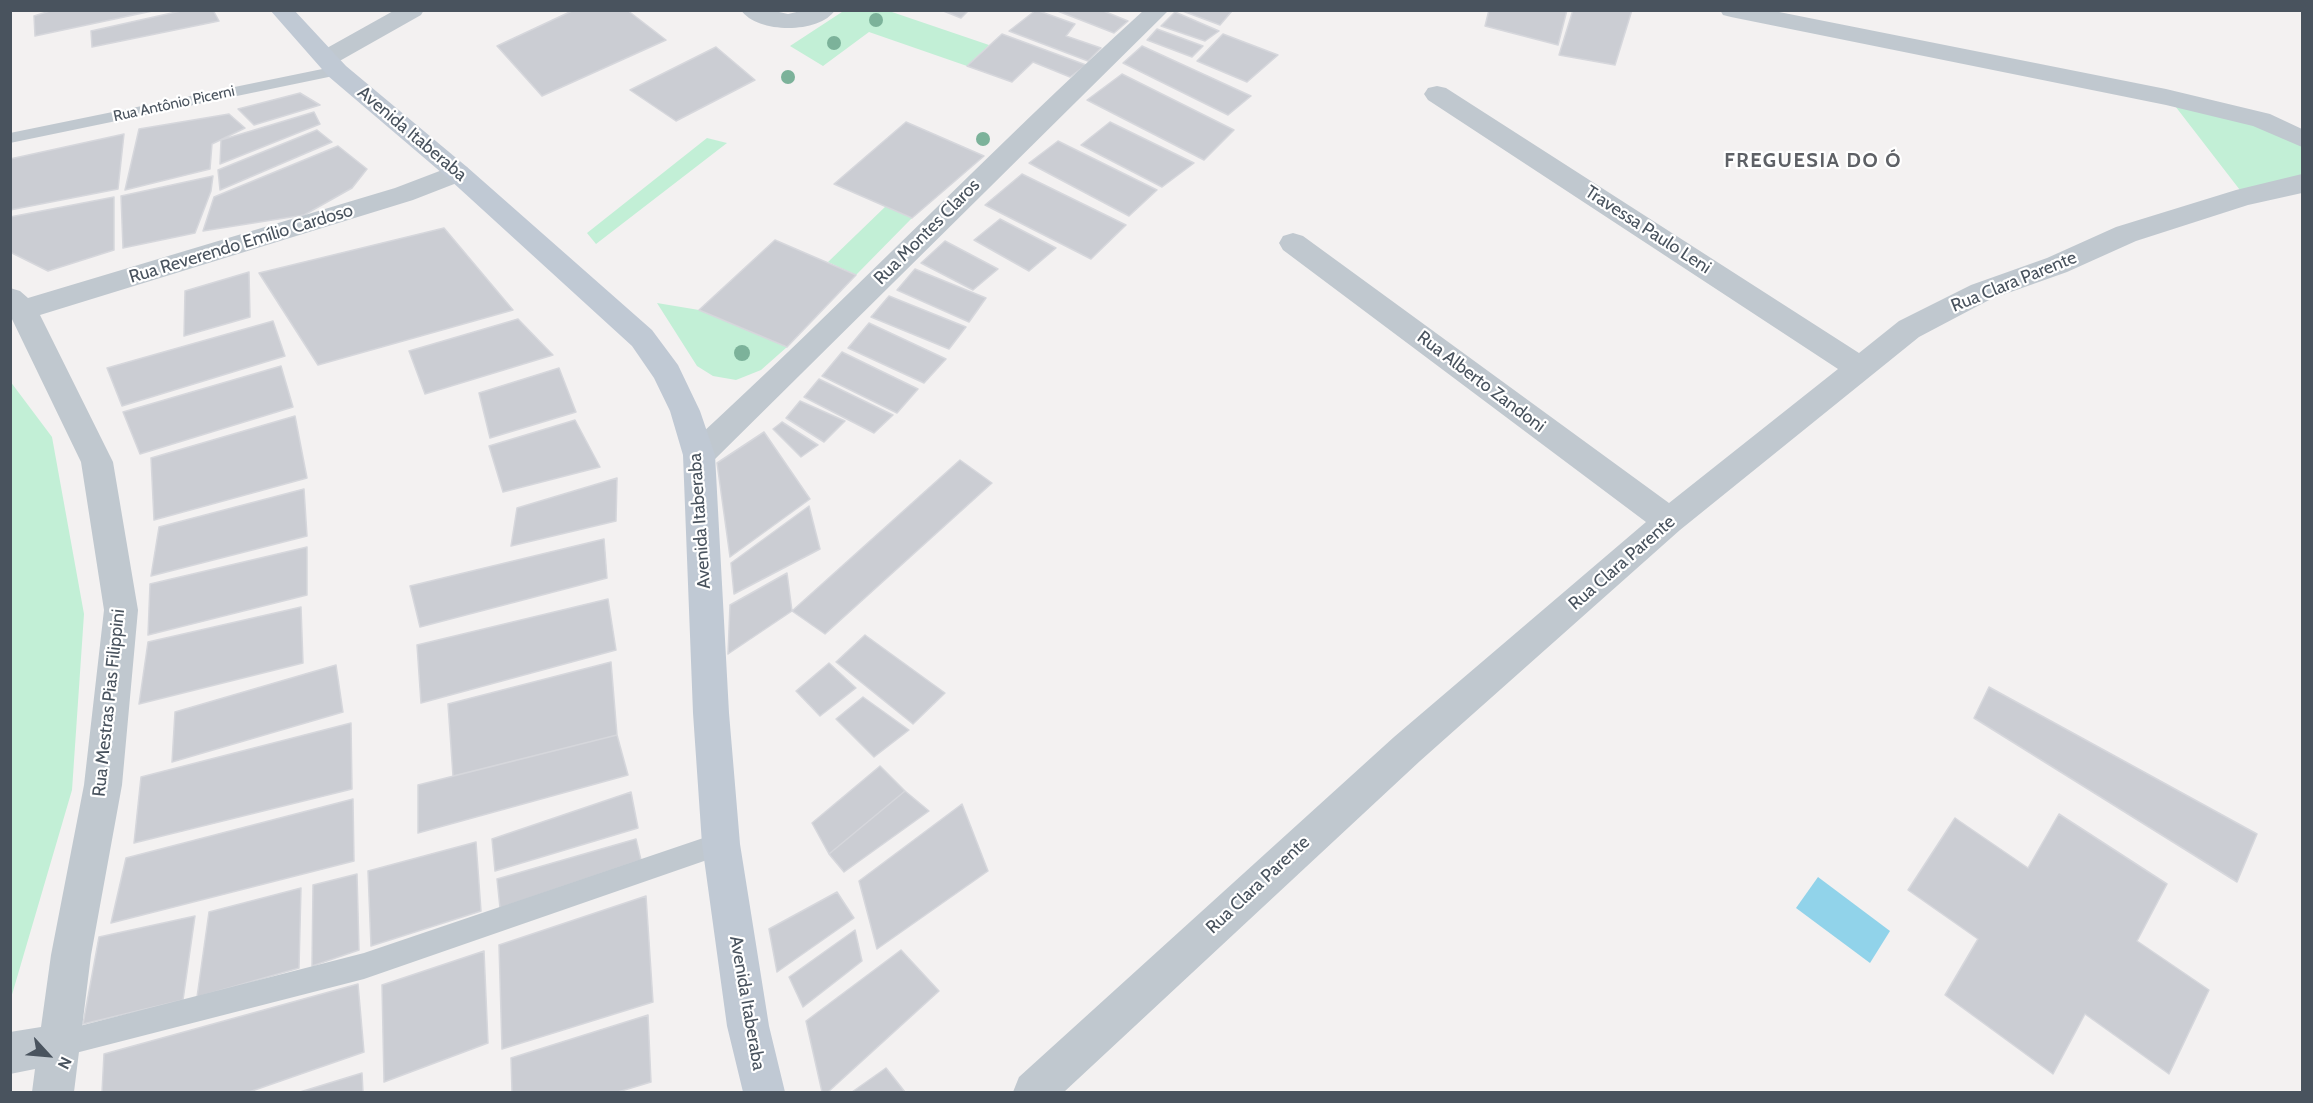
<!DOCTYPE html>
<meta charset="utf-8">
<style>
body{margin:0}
#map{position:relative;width:2313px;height:1103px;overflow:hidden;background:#f3f1f1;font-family:Cabin,sans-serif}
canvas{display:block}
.frame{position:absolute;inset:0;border:12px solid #49535e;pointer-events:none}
.north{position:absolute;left:18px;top:1025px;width:60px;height:60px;-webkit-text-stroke:4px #fff;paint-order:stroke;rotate:116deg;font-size:16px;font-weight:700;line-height:24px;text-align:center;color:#49535e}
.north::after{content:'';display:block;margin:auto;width:21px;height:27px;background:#49535e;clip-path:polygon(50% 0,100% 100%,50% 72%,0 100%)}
</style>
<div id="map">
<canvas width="2313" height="1103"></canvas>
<div class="frame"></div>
<div class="north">N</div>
</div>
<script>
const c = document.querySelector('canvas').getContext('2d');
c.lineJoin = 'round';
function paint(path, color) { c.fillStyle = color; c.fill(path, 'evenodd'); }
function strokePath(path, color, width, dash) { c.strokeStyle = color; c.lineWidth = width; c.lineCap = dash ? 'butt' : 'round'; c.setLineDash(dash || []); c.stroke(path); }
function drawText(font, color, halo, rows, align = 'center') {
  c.font = font + ' Cabin,sans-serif'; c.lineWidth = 4.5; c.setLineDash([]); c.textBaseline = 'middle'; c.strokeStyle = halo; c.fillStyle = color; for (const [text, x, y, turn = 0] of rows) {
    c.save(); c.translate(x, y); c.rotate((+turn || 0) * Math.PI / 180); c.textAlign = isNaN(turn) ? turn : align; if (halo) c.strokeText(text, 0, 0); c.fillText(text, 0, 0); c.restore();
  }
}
paint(new Path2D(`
 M845,10L889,11L989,45L967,66L869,32L823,66L790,46Z
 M2172,102L2232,115L2299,141L2302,145V178L2290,184L2243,194Z
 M707,138L727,143L596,244L587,233Z
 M886,206L912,218L856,275L828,262Z
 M657,303L699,310L787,347L761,370L736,380L713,376L697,366Z
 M10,381L52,437L84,614L72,790L11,998Z`), '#c2efd6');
paint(new Path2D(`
 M1818,877L1890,931L1870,963L1796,908Z`), '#91d3ea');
const building = new Path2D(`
 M53,10H157L35,36L34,16Z
 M185,10H213L219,21L92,47L91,31Z
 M574,10H627L666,40L542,96L497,46Z
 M941,10H969L961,18Z
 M1036,10L1075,24L1066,36L1101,48L1088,61L1009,31Z
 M1055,10H1101L1128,21L1114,33Z
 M1180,10H1231L1232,11L1220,25Z
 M1489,10H1567L1558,45L1485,26Z
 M1573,10H1632L1615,65L1559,55Z
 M1175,12L1219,31L1205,41L1161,26Z
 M1157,29L1203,46L1192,57L1147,40Z
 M1002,34L1086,65L1070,77L1033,62L1012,82L967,66Z
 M1223,34L1278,55L1247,82L1197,61Z
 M1142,46L1251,96L1228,115L1123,63Z
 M716,47L755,80L676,121L630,90Z
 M1122,74L1234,130L1204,160L1087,100Z
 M300,93L320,105L254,125L238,109Z
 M314,112L320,124L220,164L221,140Z
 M229,114L245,128L212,144L210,169L125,190L139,129Z
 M906,122L984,156L912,218L834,184Z
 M1110,122L1194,163L1162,187L1081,145Z
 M317,130L332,142L220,190L218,170Z
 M124,134L118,189L10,210V159Z
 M1058,141L1157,190L1129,216L1029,163Z
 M338,146L367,169L352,188L304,215L203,231L214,197Z
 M1022,174L1126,225L1091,259L985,205Z
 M213,176L211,191L195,233L123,248L121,196Z
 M114,197V250L48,271L10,252V217Z
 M1000,219L1056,248L1029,271L974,240Z
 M444,228L513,310L318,365L259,273Z
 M775,240L856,275L787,347L699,310Z
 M945,241L998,269L973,290L921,263Z
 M915,269L986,298L969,322L897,290Z
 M249,272L250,317L184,336L185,291Z
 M889,296L966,327L949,349L871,317Z
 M518,319L553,355L425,394L409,351Z
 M273,321L285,356L122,406L107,368Z
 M869,323L946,359L924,383L848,348Z
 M842,352L918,389L897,413L822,376Z
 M281,366L293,407L140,454L123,412Z
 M559,368L576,412L490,438L479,393Z
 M819,379L893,415L874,433L804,397Z
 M800,401L845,421L824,442L786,418Z
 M295,416L307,478L154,520L151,458Z
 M575,420L600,467L503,492L489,446Z
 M782,422L818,445L801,457L773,429Z
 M764,432L810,499L730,557L717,463Z
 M960,460L992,483L825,634L792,611Z
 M617,478L616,521L511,546L517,508Z
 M304,489L307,536L151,576L159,527Z
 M809,506L820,549L734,594L731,563Z
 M604,539L607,578L420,627L410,586Z
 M307,547V595L148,635L150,584Z
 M787,573L792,611L728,654L730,605Z
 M608,599L616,650L421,703L417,645Z
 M301,607L303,663L139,704L148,642Z
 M865,635L945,693L913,724L836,662Z
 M611,662L617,735L453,776L448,704Z
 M829,663L856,688L820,716L796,691Z
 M336,665L343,712L172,762L175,712Z
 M1989,687L2257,834L2237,882L1974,718Z
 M863,697L909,730L874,757L836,719Z
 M351,723L352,789L134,843L141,777Z
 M617,735L628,775L418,833V785Z
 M880,766L905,791L829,854L812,823Z
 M905,791L929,811L844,872L829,854Z
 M631,792L638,828L495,871L492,839Z
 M353,799L354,861L111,923L126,858Z
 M962,804L988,871L877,949L859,881Z
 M2059,814L2167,884L2137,941L2209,990L2169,1074L2085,1014L2053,1074L1945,995L1978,939L1908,890L1955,818L2028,868Z
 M636,839L641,860L500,908L497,879Z
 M476,842L481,911L371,946L368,871Z
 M357,874L359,950L312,966L313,885Z
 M301,888L299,968L197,997L209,912Z
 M837,892L854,918L777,972L769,929Z
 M646,896L653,1002L502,1049L499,945Z
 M195,916L183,1000L83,1024L99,937Z
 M855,930L862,961L803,1007L789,977Z
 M901,950L939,991L828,1092H822L806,1021Z
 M484,951L488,1043L384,1082L382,985Z
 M358,984L364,1052L249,1092H102L104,1054Z
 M648,1015L651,1082L618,1092H512L511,1058Z
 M886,1068L905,1092H852Z
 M362,1073L363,1092H300Z`);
paint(building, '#cbcdd3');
strokePath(building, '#d6d7dc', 1.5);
paint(new Path2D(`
 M337,66L343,68L345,71L343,74L10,143V133Z
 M721,832L730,836L733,844L730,852L364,979L60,1057L51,1053L47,1044L51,1035L60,1031L364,953Z`), '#c0c8cf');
paint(new Path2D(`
 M395,10H424L421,15L336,63L327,66L318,63L315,58L318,53Z
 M741,10H770L788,14L805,10H835C820,34 757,34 741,10Z
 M1144,10H1169L710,464L699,467L688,464L683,455L688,446C843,304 988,152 1144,10Z
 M1720,10H1769L2166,89L2270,114L2302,129V147L2253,126L2166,105L1731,17L1723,15Z
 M1437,86L1446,88L1859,353L1899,321L1971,285L2047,258L2116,227L2236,190L2302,174V193L2248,205L2136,241L2067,272L1991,299L1919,337L1680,530L1420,761L1064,1092H1013L1019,1077L1394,737L1646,522L1283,250L1279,243L1283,236L1293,233L1303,236L1669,503L1838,369L1428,100L1424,94L1428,88Z
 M458,164L467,167L471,173L467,179L413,200L40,315L113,462L138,610L122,785L91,955L74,1092H32L35,1069L10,1074V1032L41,1027L51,955L84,785L104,610L81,462L10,315V288L20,291L28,298L395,188Z`), '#c0c8cf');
paint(new Path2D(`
 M270,10H294L346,66L467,167L652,330L678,365L700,411L715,455L729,713L740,844L769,1026L785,1092H743L727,1026L702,844L693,713L683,455L670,411L654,378L632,346L449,179L328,76Z`), '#c0c9d4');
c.fillStyle = '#7cb29a';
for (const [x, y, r] of [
 [876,20,7],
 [834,43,7],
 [788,77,7],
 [983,139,7],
 [742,353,8]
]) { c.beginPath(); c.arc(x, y, r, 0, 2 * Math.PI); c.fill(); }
drawText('15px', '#49535e', '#fff', [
 ["Rua Antônio Picerni",174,104,-12]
]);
drawText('18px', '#49535e', '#fff', [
 ["Avenida Itaberaba",412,134,40],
 ["Travessa Paulo Leni",1648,230,33],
 ["Rua Montes Claros",927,232,-45],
 ["Rua Reverendo Emílio Cardoso",241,244,-17],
 ["Rua Clara Parente",2014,282,-22],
 ["Rua Alberto Zandoni",1481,382,37],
 ["Avenida Itaberaba",700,521,-94],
 ["Rua Clara Parente",1622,563,-41],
 ["Rua Mestras Pias Filippini",109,703,-84],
 ["Rua Clara Parente",1258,885,-43],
 ["Avenida Itaberaba",747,1003,80]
]);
c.letterSpacing = '1.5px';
drawText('bold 20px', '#5e6166', '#fff', [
 ["FREGUESIA DO Ó",1813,161]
]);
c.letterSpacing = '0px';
</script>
